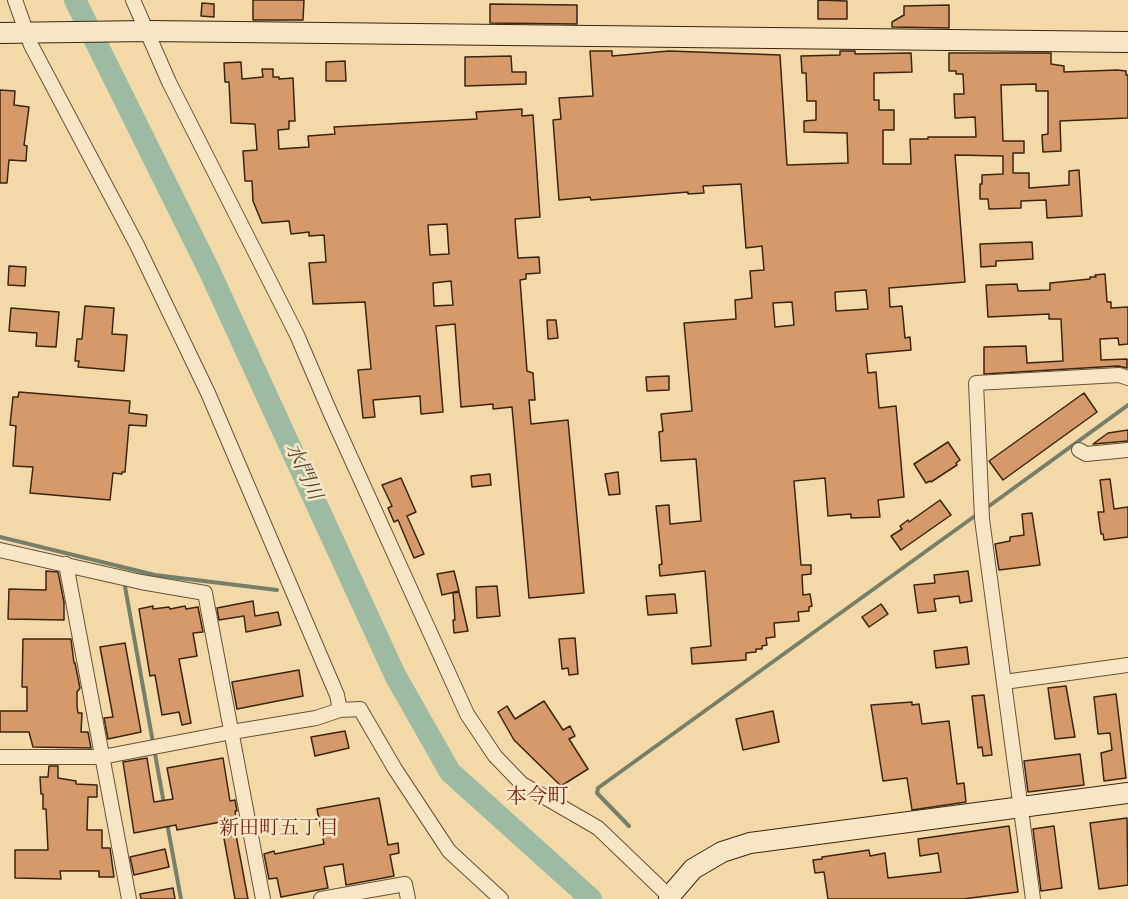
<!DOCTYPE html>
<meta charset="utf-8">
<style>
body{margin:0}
canvas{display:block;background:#f3d9a8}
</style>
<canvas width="1128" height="899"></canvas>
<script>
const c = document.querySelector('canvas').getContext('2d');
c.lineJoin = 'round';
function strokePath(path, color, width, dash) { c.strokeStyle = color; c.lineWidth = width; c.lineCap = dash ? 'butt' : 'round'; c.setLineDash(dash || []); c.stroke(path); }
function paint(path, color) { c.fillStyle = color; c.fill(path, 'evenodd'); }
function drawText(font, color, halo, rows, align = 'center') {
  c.font = font + ' "IM FELL Double Pica","Noto Serif JP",serif'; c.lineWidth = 5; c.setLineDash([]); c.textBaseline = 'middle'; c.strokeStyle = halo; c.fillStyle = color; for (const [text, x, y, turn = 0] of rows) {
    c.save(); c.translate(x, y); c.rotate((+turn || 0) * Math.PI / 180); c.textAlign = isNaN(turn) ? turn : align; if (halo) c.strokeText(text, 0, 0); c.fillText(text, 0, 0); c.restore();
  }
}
strokePath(new Path2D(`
 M985,509L1128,405
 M0,537L155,575L277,590
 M124,581L164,804
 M167,823L181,899
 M629,826L597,793L598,788L979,513`), '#757f69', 4);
strokePath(new Path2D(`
 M75,0L209,270L395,675L450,772L591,899`), '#9dbba3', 22);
const building = new Path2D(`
 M253,0H304L303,20H253Z
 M818,0L847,1V19H818Z
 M202,3L214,4V17L201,16Z
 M490,4L577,5V24L490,23Z
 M949,5V28L892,27V22L904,15V6Z
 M590,51H612V56L669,51L780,55L787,165L848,163L847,133L804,132V121L816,120V101H807L806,73H802L801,56L840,55V51H855V54L911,53L912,72L874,73V100H879V110H894V130H883V164H911L910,139H928V137H976L975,117L955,118L954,94H964L963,74H956V71H949V53H1051V64L1064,66V72L1117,70L1126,71V75H1128V118L1060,121L1061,151L1043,152L1042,135L1048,134V91H1036V84L1001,85L1003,141H1024V153H1013V173H1029V188L1069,185V171L1079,170L1082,216L1047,218L1046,200L1021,201V208L989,209L988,199H980V184H982V175L1003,174V156L955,155L965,282L889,288L890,307L902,306L905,338L910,337L911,350L866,354L868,373L876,372L879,408L896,406L904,497L878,500L880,517L851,518V514L828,516L825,478L794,481L801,565H811V574L802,575L803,595L810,594L812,606L809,607V611L798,612L799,621L774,623L775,637L766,638L767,645L762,646V649H756V652L746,653V660L692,664L691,648L711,646L705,571L660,576L659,565L662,564L656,506L669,505L670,524L701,521L696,459L661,461L659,432L663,431L661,414L692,411L684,323L736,319L735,300L752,298L750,271L764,270L762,246L746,248L741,184L703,186L704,193L688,194V192L591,200L590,197L559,200L553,120L561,119L559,98L593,96ZM866,290L868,309L836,311L835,292ZM792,302L794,325L775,327L773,303Z
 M511,56L512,72H526V84L465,86V57Z
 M345,61L346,81H326V62Z
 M241,62L242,79L263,77L262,69H273V77H279V79L293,78L295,121H289V129L278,130L279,149L309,147L308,136L335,134L334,127L477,119L476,112L522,109V116L533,115L540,217L515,219L518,258L539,257L540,273L526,274V279L520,280L527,371L533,373L535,400H529L531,424L568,420L584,593L529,598L512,407L493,409V404L461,407L455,324L436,326L443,412L421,414L420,396L373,400L375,417L363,418L358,370L371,369L365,302L313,304L309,263L326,262L324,235L309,236V232L291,234L289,221L262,223L253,201L252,181H245L243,151L257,150L255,124L231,123L229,82H225L224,63ZM447,224L449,254L430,255L428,225ZM451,281L453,305L434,306L433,283Z
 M0,90L15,91L14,105L29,107L24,145L27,146L26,161L9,160L7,183H0Z
 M1032,242L1033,259L996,261V266L981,267L980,244Z
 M9,266L26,267L25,286L8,285Z
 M1105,274L1107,302H1111V308L1128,307V344L1119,345L1118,338L1100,339L1101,360L1127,359V368L1118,366L984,374V347L1026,346L1027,363L1063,361L1061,319H1049V314L988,317L986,285L1017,284L1018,291L1050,290V283L1090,279V277H1096L1095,275Z
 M85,306L114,308L112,334L127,335L124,371L78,367L79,361H75L77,339H82Z
 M11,308L59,312L56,347L36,346L37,333L9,331Z
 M547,320H556L558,338L548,339Z
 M669,376V390L647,391L646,377Z
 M19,392L130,401L129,413L147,415L146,426L129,425L125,472H122V474L113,473L110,500L30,493L33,467L13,466L16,426L10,425L13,397H18Z
 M1084,393L1097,412L1003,480L989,461Z
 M1128,430V441L1093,444L1108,433Z
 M948,442L960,460L956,463L957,465L931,482L930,481L926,483L914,464Z
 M618,472L620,494L609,495L605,474Z
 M490,474L491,485L472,487L471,476Z
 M401,478L416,512L407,516L424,554L414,558L398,520L394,522L388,508L392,506L382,485Z
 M1110,479L1114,509L1128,507V537L1104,540L1103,534H1101L1098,512H1104L1100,480Z
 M940,500L951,515L901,550L891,536L902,529L900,526L908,520L909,522Z
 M1032,513L1040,565L999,570L995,544L1010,541V537L1024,535L1022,514Z
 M46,571L58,572L64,602V620L8,619L9,589L46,590Z
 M454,571L459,591L442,595L437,574Z
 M968,571L972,601L960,603L959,596L934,599L936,611L918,613L914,585L935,583L934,575Z
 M497,586L500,616L477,618L476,587Z
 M459,592L468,631L454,633L453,620H455L453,593Z
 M675,594L677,613L648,615L646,596Z
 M253,601L255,616L278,612L281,625L246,632L244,616L219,620L217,608Z
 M881,604L888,614L869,627L862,617Z
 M153,606V609L169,607L170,609L185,606L186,609L198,607L203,632L193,633L197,656L179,659L191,723L182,725L179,712L162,715L155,675L150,676L139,609Z
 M575,638L578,674L569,675L568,668L562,669L559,639Z
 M23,639H71L74,663H75L80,688L77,692V706L78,713H82L81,732H88L91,748L33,747L29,732H0V711H27V687H22Z
 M125,643L141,732L108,739L104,718L113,717L100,647Z
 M967,647L969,664L936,668L934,651Z
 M299,670L303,696L237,709L232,682Z
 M1066,686L1075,737L1055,739L1048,688Z
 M1116,694L1126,778L1104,781L1101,753L1112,750L1110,733L1098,734L1094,697Z
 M984,695L992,755L983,756L982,747L978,748L972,696Z
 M544,701L563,730L570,726L575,736L569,739L588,769L561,786L514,740L498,712L507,706L515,719Z
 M912,702V705L919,704L922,724L949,721L957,784L964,783L966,802L912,810L907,778L883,781L871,705Z
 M773,711L779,742L743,750L736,719Z
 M345,731L349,748L315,756L311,737Z
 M1080,754L1084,785L1028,792L1024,761Z
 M147,758L154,802L173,799L167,768L223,758L230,801L235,800L237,811H235L236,819H233L248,899H235L221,822L177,830L176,825L134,833L123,762Z
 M49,766H58V778L76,781V784L97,785V797H88L87,830H102V848H110L114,877H99V871H60L61,879L15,878V850H48L46,809H43V794H41L40,777H48Z
 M379,798L388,845L398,843L399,853L390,855L394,876L346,885L343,864L324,867L328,888L281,897L277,878L269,879L264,854L274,851L275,854L324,844L317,809Z
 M1127,818L1128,885L1099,889L1090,823Z
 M1009,826L1018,892L963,899H828L824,872L815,873L813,860L822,859V857L869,850L870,856L885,853L888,878L941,872L938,853L920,856L918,839Z
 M1054,826L1062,888L1041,891L1033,829Z
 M165,849L169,867L134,875L130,857Z
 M173,888L175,899H141L140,894Z`);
paint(building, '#d6996a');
strokePath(building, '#3a2511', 1.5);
const street = new Path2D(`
 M15,0L31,45L137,245L208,393L337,695L340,710
 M133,0L169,82L297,335L330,412L467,714L495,756L522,784L598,828L672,899
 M1079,450L1086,454L1128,450
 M0,550L141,582L205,593L263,899
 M66,564L129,899
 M1004,682L1128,665
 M0,757H102L232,732L316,718L340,710L360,709L395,769L449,851L501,899
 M321,899L405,884L408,899
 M1033,899L982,519L976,383L1119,375L1128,378`);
const secondary = new Path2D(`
 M0,33L148,31L1128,42
 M669,897L693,869L722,852L750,843L1128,793`);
strokePath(street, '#685237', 16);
strokePath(secondary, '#3a2511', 22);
strokePath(street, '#f7e6c6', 14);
strokePath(secondary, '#f7e6c6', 20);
drawText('italic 20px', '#534a36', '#f7e6c6', [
 ["水門川",302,472,65]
]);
drawText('20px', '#7a1f14', '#f7e6c6', [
 ["新田町五丁目",279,830]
]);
drawText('21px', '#7a1f14', '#f7e6c6', [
 ["本今町",537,798]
]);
</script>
